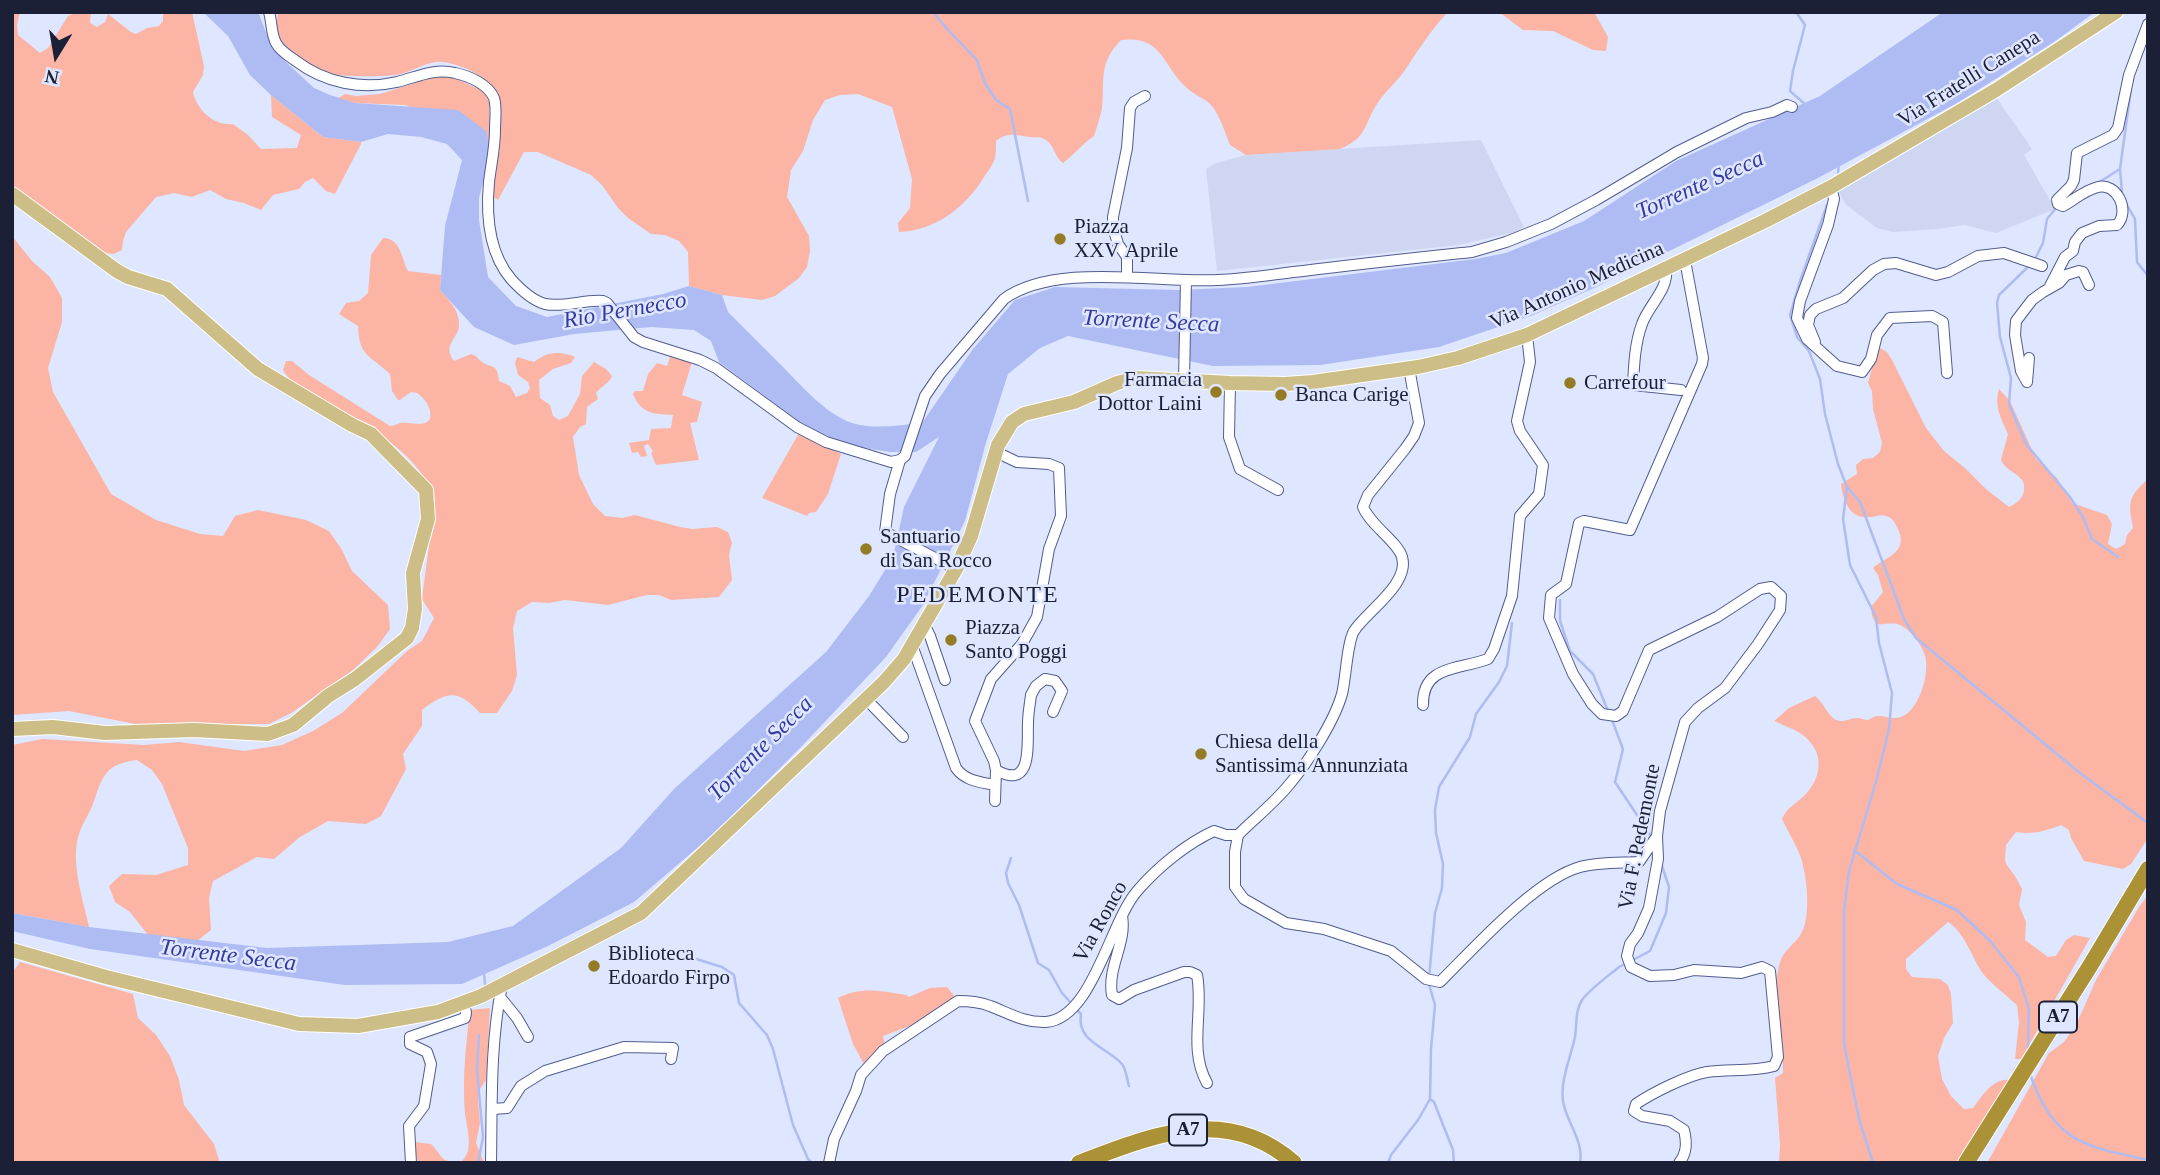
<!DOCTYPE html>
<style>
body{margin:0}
#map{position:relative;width:2160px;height:1175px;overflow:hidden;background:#dfe6ff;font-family:Georgia,serif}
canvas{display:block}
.frame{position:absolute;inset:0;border:14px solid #1b2036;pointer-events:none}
.north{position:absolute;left:21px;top:21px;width:70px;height:70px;-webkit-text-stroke:5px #dfe6ff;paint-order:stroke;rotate:191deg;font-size:19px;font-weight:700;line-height:28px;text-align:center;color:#1b2036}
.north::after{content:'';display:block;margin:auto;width:24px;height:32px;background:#1b2036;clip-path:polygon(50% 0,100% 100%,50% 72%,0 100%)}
</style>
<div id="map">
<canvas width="2160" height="1175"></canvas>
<div class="frame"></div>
<div class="north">N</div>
</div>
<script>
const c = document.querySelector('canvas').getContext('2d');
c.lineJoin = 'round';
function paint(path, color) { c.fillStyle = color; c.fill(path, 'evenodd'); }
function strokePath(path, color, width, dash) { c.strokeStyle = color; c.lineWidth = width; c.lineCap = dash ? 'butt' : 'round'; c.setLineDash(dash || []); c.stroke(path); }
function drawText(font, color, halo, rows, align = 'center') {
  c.font = font + ' Georgia,serif'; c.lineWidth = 5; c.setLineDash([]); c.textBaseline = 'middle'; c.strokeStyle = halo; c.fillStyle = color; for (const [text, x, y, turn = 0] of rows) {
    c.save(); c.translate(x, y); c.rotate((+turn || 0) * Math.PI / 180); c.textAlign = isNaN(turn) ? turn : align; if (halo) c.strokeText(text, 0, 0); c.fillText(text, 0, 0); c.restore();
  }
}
paint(new Path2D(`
 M1996,97L2032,149L2024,155L2055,209L1996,233L1965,225L1938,229L1893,232L1877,228L1846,205L1838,190Z
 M1481,140L1524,227L1515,232L1458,245L1217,271L1206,169L1216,163L1246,155Z`), '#ced6f1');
paint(new Path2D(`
 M12,12H20L17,25L18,35L40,53L48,48L68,16L77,12H91L90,23L97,27L105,22L108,14L131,32L136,34L147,28L159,26L163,21V12H192L204,66L203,75L193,92C197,110 214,126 233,124L248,135L261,149L297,148L301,135L272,117L271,95L323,137L361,142V144L335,194L326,191L313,178L305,182L299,189L273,195L261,210L244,203L226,199L210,190L192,197L174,193L156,197L126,232L123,241L122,250L114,254L105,253L37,206L12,185Z
 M278,12H1448C1431,30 1419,49 1405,70C1397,82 1385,91 1377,104C1363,126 1368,137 1340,149L1246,155L1230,145C1225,133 1220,115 1211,105C1205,98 1194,95 1188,89C1162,67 1164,35 1121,40C1098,64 1105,79 1102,108C1100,118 1097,127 1094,136C1082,144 1074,155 1063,163C1054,157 1055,146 1046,140C1041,136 1035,138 1029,137C1015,135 1008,132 996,141C996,147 996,153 995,158C993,165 988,171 984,177C966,207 935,231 899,232L898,223L910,208L912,179L892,107L858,94L840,95L825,100L813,120L803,151L791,170L787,197L809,236L810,251L807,267L799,278L775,296L762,300L722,295L689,286L688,252L679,241L665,235L651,234L628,218L618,208L602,185L591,175L538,152H524L498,200L492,196C495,170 507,115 496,91C489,76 452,60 436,62C422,64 409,73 395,75C379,77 341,77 326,73C315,69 285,48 279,38C275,31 277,20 278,12Z
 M1499,12H1594L1608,37L1606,51L1593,50L1553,31L1523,30Z
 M447,76L457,79L485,92L489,103L491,152L406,105L355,103L338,98L345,94L356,96L380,94L428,79Z
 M12,236L32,261L50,277L62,298V322L48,368L53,392L111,494L156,520L200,534L223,536L235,516L258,510L306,520L329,531L342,550L352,571L388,605L390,629L377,647L353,670L291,713L269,724H135L69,711L12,715Z
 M383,238C401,238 401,258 408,271L441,275L440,290C449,300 459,310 459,324C460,338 441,344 454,361L471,354C483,359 472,354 481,361C493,370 497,362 499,381L510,386L516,397L527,393L530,388L528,382L518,375L515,363L517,357L534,362C548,351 559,351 575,357L571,363L553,369L539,380L540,398L550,405L553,416L559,420L568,416L580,394L582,376L594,362L606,369L612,376C609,384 601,386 596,393L598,399L587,407L586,424L580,427L573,437L579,475L593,504L605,516L622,518L635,515L680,527L692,529L717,527L728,532L732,543L729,555L732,580L719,597L671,600L659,595H647L608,605L565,600L549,603L532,602L517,611L513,628L517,675L512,691L497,713H480C458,689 447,691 422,710V726L403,754L406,769L381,816L366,824L328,821L300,837L274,859L257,857L213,881L209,898L211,930L197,941L148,935L130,912L115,902L109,886L122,874L156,875L188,865V848L162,784L152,770L137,760C107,764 103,774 94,801C91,811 84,821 80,831C69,859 83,899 89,927L12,913V745L42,739L144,745L179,742L244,751L282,745L313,731L342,713L407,651L422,641L434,618L422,599L435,499C419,454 372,428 331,406C315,397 292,386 283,370L286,361H292L309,375L390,426C393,426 397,424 400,423C410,421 434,431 430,411C428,403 423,397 417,393L411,392L400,400H398L392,391L390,374C370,355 359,357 358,326L339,314L346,303L359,301L368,293L371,255Z
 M1878,347L1887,352L1892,360L1926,428L1944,451L1966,469L1986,489L2009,507C2017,503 2023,499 2024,490C2027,474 2007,474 2001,460L2008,434C2001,418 1994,407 1999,389L2010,401L2036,459L2057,478L2072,503L2107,515L2112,524L2108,544L2116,549L2125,544L2127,535L2133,528C2128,502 2128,497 2148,479V838L2131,864L2123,869L2084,861L2071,838L2069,830L2061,825C2046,831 2032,835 2016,832L2006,845L2005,859L2006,864L2015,876L2022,889L2019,905L2026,922L2025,940L2048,957L2056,956L2066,940L2074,935L2090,938L2021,1059H2015L2019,1022L2017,1005C2009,998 1986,979 1981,971C1972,956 1963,931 1948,922L1906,959V969L1912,977L1940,979L1948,985L1951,994L1953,1023L1944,1038L1938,1056L1942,1079L1951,1096L1964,1109L1973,1108C1982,1096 1993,1077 2011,1080L1960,1163H1779L1780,1144L1775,1078L1783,1073V1064C1780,1032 1771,993 1780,962C1784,949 1796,944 1802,932C1811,914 1807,877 1801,858C1796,844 1788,832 1782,819C1787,807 1796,804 1805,795C1824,775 1824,749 1800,733C1792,728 1782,725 1774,721L1789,708L1815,696C1824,703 1828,716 1836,720C1844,723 1850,718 1857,718C1861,718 1864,720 1868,720C1871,719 1874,716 1878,716C1887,716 1896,721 1905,715C1920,706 1930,672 1925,656C1922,645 1912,632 1902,626C1894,621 1885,625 1876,624L1872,616L1871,607L1883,592L1878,575L1873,568C1887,556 1910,552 1897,527C1895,522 1891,517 1886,516C1881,514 1875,517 1870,517C1850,520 1843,501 1841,484L1857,474L1856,465L1863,459L1873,458L1880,452L1882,443L1873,409L1872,391L1868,383Z
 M671,354L692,362L682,395L702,402L697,422L690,423L699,460L656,465L651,453L653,451L648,444L644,446L647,456L641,457L638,452L632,453L629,443L649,440L651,429L671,428L673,415C654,414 641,414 633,394L635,391H643L648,374L657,363L667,366Z
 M799,433L841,454L828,494L816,512L809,513L807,516L762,498Z
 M2148,895V1163H1987L2049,1053L2064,1042L2076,1025L2096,980L2139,907Z
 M20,962L133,994L138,1018L156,1035L170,1056L179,1080L184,1105L214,1144L220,1163H12V973Z
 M947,987L955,997L923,1021L883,1036L885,1045L864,1064L853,1044L838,998C860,986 883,991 906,995L909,997L930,988Z
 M490,1008L486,1080L480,1089L478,1099L480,1123L476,1143L484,1163H418L414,1146L415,1142L431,1144C444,1157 439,1163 462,1161C474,1150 467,1128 465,1114C462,1080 466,1044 470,1010Z`), '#fcb4a4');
paint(new Path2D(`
 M203,12H258L273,50L314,88L330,95L355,103L458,110L486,131L491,152L479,198V220L488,277L516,306L547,317L663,294L689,286L722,295L728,312C746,330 764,348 782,366C802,386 824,413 852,423C875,430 899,425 922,423L973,349L1015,300L1055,287L1178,290L1247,287L1475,259L1506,253L1584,221L1676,161L1820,96L1943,12H2095L2054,42L1959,102L1816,179L1594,288L1531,316L1439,347L1320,365L1213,366L1068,336L1040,348L1008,374L985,446L965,521L923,605L886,657L801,747L717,831L634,902L548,946L462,984L345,985L90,949L12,931V913L89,927L267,948L448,942L513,926L621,848L674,789L826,652L869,596L893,557L904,507L939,437L916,452H890L858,447L822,434L800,422L719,362L711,341L694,330L651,327L574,334L514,345L474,327L440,290L445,226L462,160L447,144L421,137L388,134L361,142L323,137L271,95L250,75L228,36Z`), '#aebcf3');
strokePath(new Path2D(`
 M933,12L948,30L977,60L985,83L996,100L1010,109L1028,201
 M1796,12L1805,25L1793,71L1790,91L1806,105
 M1838,174L1839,163
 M2098,183L2120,169
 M2122,193L2120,169L2131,89
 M1827,205L1800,281L1790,315L1797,337L1809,351L1820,379L1825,414L1838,464L1847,487L1843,519L1850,565L1876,617L1879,643L1892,693L1889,729L1876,782L1849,871L1844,911V1044L1859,1119L1873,1163
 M2127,205L2135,219L2137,262L2148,276
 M2035,259L2043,243L2047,219L2056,208
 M2031,264L1999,295L1997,303L2000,337L2011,378L2009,404L2026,444L2070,497L2083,517L2092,539L2118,557
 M1848,488L1860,502L1904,619L1916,638L2080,773L2148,823
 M1560,600V621L1570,651L1593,674L1608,711
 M1612,720L1623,749L1615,782L1651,836
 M1854,850L1897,884L1957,910L1990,941L2019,977L2029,1009L2028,1048
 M1011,858L1006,873L1008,883L1019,905L1038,963L1049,970L1062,993L1071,1003
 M693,958L722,967L734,975L739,1003L767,1035L773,1049L793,1125L808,1159L812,1163
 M1631,961L1650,951L1666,913L1669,887L1662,866
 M484,973L485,984
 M1429,978L1435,913L1442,888L1443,864L1436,833L1435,810L1439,787L1470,737L1476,714L1499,682L1507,666L1512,623
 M1075,1008L1081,1014C1076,1042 1107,1047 1122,1064C1126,1069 1127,1079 1129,1086
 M2030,1074C2054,1142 2083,1146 2148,1160
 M1430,1099L1434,1102L1453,1150L1454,1163
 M478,1163L483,1137L477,1070L479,1035
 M1388,1163L1391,1155L1418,1120L1430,1099L1431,1049L1435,1005L1429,984
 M1580,1163C1584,1140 1566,1122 1563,1101C1560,1081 1571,1056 1575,1037C1577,1024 1575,1011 1582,1000C1591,988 1607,977 1619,967L1625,964`), '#aebcf3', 2.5);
const minor = new Path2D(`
 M269,12C272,22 271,34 276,43C280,51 289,56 296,61C325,83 362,90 397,82C417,77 434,68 455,73C469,76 488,84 494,98C497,107 495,120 495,130C495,148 491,165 489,182C486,215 489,253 511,279C520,289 531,300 545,304C565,308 584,299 603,301L607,303L634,337L643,342L700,360L716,368L797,427L826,442L891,462L900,460L905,456L925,396L940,374L1004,299C1055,262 1157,283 1218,280C1246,279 1275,274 1303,271C1359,264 1416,258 1472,252L1506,242L1551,224L1596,200L1677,152L1746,118L1772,112L1787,105L1792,107
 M1831,187L1834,199L1828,225L1800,301L1797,318L1807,339L1837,366L1862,372L1871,359L1877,335L1890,318L1932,316L1943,322L1947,373
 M1666,269C1669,289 1648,306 1642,324C1635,343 1634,364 1633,385L1681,390
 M1127,276V257L1118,244L1113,227V217L1127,148L1130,108L1134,102L1145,96
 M2050,286L2065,257L2073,251L2075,242L2082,233L2099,226L2117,225C2131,210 2116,182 2098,187C2085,190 2074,200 2063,206L2058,204L2057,200L2071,186L2074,180L2077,153L2113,135L2118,128L2129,75L2148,24
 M1815,342L1808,325L1810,315L1816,309L1843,298L1873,270L1884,264L1896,263L1936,275L1948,272L1978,256L2004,253L2042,266
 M1184,380L1186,280
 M2027,382L2021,371L2015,335L2016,321L2032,300L2043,292L2059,283L2066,275L2079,271L2083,272L2089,285
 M2027,382L2029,358
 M1230,383L1229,437L1240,469L1278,490
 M900,460L890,494L885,532L956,569
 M924,624L930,636L945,680
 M912,645L956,768C965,781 980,782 995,785
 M866,699L903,737
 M1423,705C1422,665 1459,670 1488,659L1494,649L1512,596L1520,516L1539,494L1543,465L1520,431L1517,421L1530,362L1527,335
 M996,770C1033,791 1027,745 1028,723C1028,713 1030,704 1031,695L1036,686L1045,679L1055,681L1062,691L1053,712
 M995,801L996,770L994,761L975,721L991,679L1022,644L1037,617L1049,549L1061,516L1059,468L1049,464L1017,462L996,452
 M1238,835L1235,852V887L1244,899L1286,923L1324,929L1391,951L1426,979L1440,982C1473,949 1536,879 1580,867C1598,862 1620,863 1639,862L1657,836
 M1122,916C1127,943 1107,967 1112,995L1119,999L1134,990L1184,972H1190L1197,975C1204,1011 1188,1049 1207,1083
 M500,997L517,1018L528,1037
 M492,1109L507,1108L521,1086L545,1071L624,1047L673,1048L671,1059
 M411,1163L409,1126L424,1106L431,1064L427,1052L410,1044V1037L465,1018L466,1013L464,1003
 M491,1163C492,1103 490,1044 502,985
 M829,1163L834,1139L856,1091L861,1075L883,1051L958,1001C969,1001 980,1002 990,1006C1009,1013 1024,1023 1046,1022C1093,1018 1110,921 1138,890C1158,867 1186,844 1214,831L1226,835H1238C1254,819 1273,804 1288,786C1307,764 1334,722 1342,694C1346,678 1347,643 1354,631C1367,611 1410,584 1402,557C1398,542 1371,526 1363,507L1368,495L1405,449L1414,436L1419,423L1409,368
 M1679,1163C1687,1153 1687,1143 1684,1130L1670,1121L1642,1116L1634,1111L1636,1104C1652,1093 1688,1075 1707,1072C1729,1069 1752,1072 1774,1066L1778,1057L1770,971L1762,967L1741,973L1694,970L1674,975L1650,976L1631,967L1627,956L1630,944L1638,933L1649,908L1658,859L1657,836L1660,811L1685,722L1698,708L1725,688L1758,644L1780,610L1781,596L1771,587L1760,589L1717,617L1649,650L1623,711L1616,716L1602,714L1592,704L1573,674L1549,618L1551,595L1566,584L1579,523L1584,521L1630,530L1702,364L1703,358L1685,260`);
const major = new Path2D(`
 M12,194L117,271L128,277L167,289L258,369L352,425L371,434L426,490L428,519L413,573L415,609L412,628L407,638L355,679L328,696L293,725L268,734L194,730L105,733L53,727L12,729
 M12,950L106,977L299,1024L358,1026L438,1012L481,996L641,913L884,682L904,659L956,569L971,536L998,445L1012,422L1024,414L1074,402L1117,383L1136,378L1230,383L1285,384L1313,382L1418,367L1458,358L1527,335L1765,221L1831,187L1996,90L2116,12`);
const highway = new Path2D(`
 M1079,1163C1151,1136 1226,1103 1294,1163
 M1966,1163L2090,966L2148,869`);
strokePath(minor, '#515c91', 12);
strokePath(major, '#fff', 16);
strokePath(highway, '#fff', 18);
strokePath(minor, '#fff', 10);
strokePath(major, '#cdbe87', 14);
strokePath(highway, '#ac9237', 16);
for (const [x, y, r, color] of [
 [1060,239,7,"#937c23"],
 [1570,383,7,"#937c23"],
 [1216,392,7,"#937c23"],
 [1281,395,7,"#937c23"],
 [866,549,7,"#937c23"],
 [951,640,7,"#937c23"],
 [1201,754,7,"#937c23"],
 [594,966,7,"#937c23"]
]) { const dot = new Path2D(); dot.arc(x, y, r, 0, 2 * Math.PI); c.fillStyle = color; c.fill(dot); strokePath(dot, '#dfe6ff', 2.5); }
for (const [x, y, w] of [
 [2058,1017,38],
 [1188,1130,38]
]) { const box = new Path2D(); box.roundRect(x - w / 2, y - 15.5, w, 31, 5); c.fillStyle = '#dfe6ff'; c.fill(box); strokePath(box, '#1b2036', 2); }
drawText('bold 19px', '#1b2036', null, [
 ["A7",2058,1017],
 ["A7",1188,1130]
]);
drawText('21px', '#1b2036', '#dfe6ff', [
 ["Via Fratelli Canepa",1969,79,-32],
 ["Via Antonio Medicina",1577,286,-24],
 ["Via F. Pedemonte",1640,837,-79],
 ["Via Ronco",1101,922,-61]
]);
drawText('21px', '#1b2036', '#dfe6ff', [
 ["Piazza",1074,227],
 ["XXV Aprile",1074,251],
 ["Farmacia",1202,380,"right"],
 ["Dottor Laini",1202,404,"right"],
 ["Carrefour",1584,383],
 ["Banca Carige",1295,395],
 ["Santuario",880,537],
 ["di San Rocco",880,561],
 ["Piazza",965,628],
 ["Santo Poggi",965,652],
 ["Chiesa della",1215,742],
 ["Santissima Annunziata",1215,766],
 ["Biblioteca",608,954],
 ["Edoardo Firpo",608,978]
], 'left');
drawText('italic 23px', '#333ba0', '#dfe6ff', [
 ["Torrente Secca",1700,186,-24],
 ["Rio Pernecco",625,311,-10],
 ["Torrente Secca",1151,322,3],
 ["Torrente Secca",761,749,-45],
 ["Torrente Secca",228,956,7]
]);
c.letterSpacing = '2px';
drawText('24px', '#1b2036', '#dfe6ff', [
 ["PEDEMONTE",978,596]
]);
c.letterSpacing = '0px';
</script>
